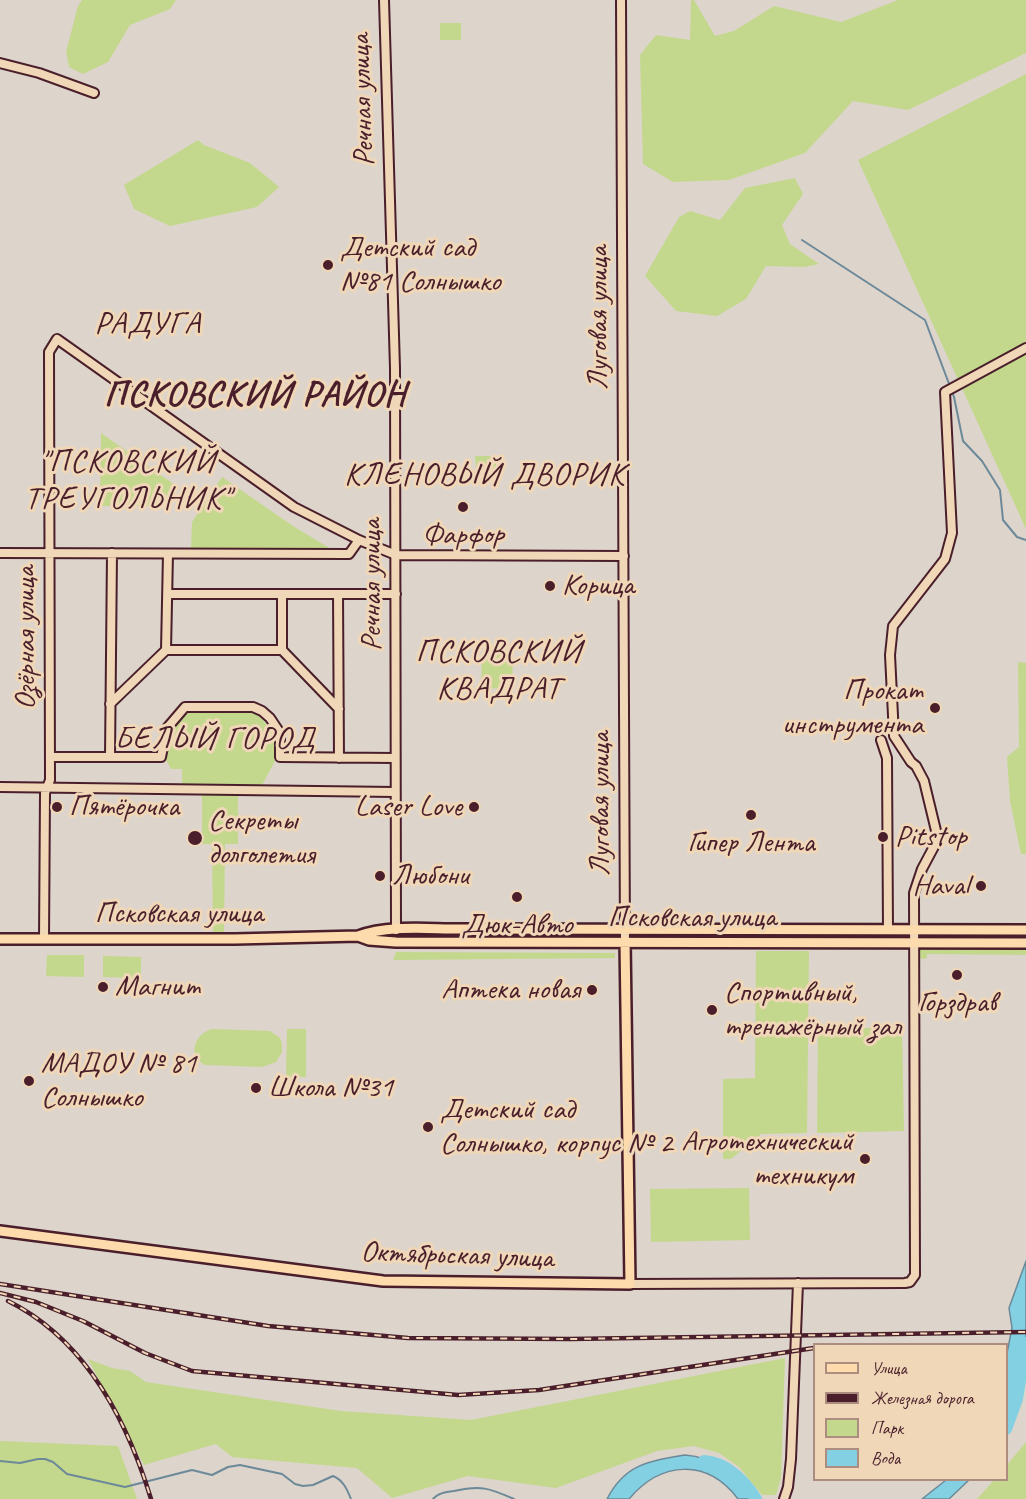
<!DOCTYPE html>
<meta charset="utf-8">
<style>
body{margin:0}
#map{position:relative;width:1026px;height:1499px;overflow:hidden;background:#ddd4cb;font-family:Caveat,sans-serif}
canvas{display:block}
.legend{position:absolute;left:813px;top:1343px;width:195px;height:138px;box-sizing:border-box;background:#efd7b7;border:2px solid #ad8d7f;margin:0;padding:8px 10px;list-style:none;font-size:18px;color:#4a1f2b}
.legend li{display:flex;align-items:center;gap:12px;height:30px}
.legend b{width:30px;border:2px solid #ad8d7f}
</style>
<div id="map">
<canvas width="1026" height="1499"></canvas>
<ul class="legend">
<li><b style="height:8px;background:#fedbac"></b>Улица</li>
<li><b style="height:8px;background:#4a1f2b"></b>Железная дорога</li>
<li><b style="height:16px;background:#c3d88d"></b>Парк</li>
<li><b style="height:16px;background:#83d0e2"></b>Вода</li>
</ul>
</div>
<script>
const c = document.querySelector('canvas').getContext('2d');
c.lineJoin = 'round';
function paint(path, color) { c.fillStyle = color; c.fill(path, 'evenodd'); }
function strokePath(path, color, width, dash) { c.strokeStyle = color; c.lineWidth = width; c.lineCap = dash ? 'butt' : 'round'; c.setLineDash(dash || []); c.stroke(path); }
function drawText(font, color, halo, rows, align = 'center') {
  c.font = font + ' Caveat,sans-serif'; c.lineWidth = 6; c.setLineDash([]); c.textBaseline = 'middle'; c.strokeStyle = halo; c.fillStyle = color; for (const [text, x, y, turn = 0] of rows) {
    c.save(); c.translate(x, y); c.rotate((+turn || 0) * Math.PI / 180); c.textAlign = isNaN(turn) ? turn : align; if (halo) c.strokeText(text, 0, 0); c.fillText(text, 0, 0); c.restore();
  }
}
paint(new Path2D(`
 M82,0H176L170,9L130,25L108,62L83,74L69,67L66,52L78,6Z
 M691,0H694L715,36L734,31L774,6L841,22L898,0H1026V53L908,110L853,101L805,153L729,180L673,182L643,164L640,55L656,35L690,40Z
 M440,23H461V40H440Z
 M1026,74V529L858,160Z
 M198,140L204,145L250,163L279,187L257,207L170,226L134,209L124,185Z
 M795,178L803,194L782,225L790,244L819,264L804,267L766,266L746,299L717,316L676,311L645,276L679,217L690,211L720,220L745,188Z
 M101,433L178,487L169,506H100Z
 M475,456H496V469H476Z
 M222,477L293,526L331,549L191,548L192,522Z
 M482,653L513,654L512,689L481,688Z
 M1018,662L1026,663V854H1021L1010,801L1007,757L1019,747Z
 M191,710H253L275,733L277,757L259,791H238V844H225L224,933L213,934L212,844H202V791H182V769H171L166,760L168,731Z
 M921,947H1026V955L927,954V958L923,959L917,957V950Z
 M756,951H809L807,1133L761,1134L731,1159H723V1079L755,1078Z
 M396,952L615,953V958L393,960Z
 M47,955H84V977L46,976Z
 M103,956L141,957V978L103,977Z
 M818,1028H902L904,1131L817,1133Z
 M212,1029L270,1031L280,1038L282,1043V1052L276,1062L262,1067L205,1065C186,1055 195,1034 212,1029Z
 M287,1029H306V1077H286Z
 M749,1188L750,1240L651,1242L650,1189Z
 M785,1358L781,1478L776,1495H762L739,1467L719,1453L694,1446L657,1451L556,1488L468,1476L392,1498L357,1468L232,1457L216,1444L144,1465L88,1359L112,1368L130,1371L146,1382L341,1411L471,1420Z
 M0,1441L118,1446L137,1499H0Z
 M1026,1442V1499H977L994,1480H1006L1007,1465Z`), '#c3d88d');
const water = new Path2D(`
 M1026,1261V1339L1012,1410L1007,1426V1353L1012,1328L1009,1308Z
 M685,1455C715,1457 736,1475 755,1499H738C707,1458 661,1461 629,1499H607C625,1464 649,1461 685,1455Z
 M946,1480H969L949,1499H922Z`);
paint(water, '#83d0e2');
strokePath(water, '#6c8999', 1.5);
strokePath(new Path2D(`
 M802,240L925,320L954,397L963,441L982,461L1000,490L1003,520L1017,537L1026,540
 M0,1461L20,1463L38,1459H45L53,1462L67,1474L125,1487L192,1470L212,1475L228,1467L240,1465L282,1474L295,1484L303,1486L313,1485L333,1476C343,1480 347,1489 351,1499
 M433,1499C438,1493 446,1492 454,1491C481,1485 489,1488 514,1499`), '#6c8999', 2);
strokePath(new Path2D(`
 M1006,1429L1017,1399L1026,1343
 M704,1461C726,1462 745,1481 756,1499`), '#83d0e2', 12);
const minor = new Path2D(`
 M384,0L395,368L396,930
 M621,0L625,941
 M0,63L39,73L94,93
 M0,553L349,554L359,540
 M168,594H396
 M282,594V650
 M338,594L339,758
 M166,650L168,554
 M110,704L166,650H282L339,709
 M881,740L887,758L888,930
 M50,757H161L167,728L185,707H253L262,711L270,718L280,733V757L395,758
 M110,757L112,553
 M0,787L395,792
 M44,939L45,793L50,780L49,352L57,339L294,507L359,540L396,555L624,556
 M630,1284L905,1283L910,1282L915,1275L914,893L922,869L938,839L924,781L916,766L911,762L894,736L890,655L893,626L945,559L952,533L945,392L1026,348
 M784,1499L788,1487L791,1459L798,1283`);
const major = new Path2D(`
 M358,936L369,940L396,942L1026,943
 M0,939H235L358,936C389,925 426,929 459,929L1026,930
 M0,1231L383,1281L630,1284L625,941`);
strokePath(minor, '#4a1f2b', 12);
strokePath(major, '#4a1f2b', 14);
strokePath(minor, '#efd7b7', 8);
strokePath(major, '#fedbac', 9);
const rail = new Path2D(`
 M0,1284L268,1326L408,1338L570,1339L1026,1332
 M0,1293L36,1302L83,1321L145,1353L192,1371L458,1395L539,1390L814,1348
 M8,1301C85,1339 127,1420 151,1499`);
strokePath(rail, '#4a1f2b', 4.5);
strokePath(rail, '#efd7b7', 2, [7]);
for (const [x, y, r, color] of [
 [328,265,6,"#4a1f2b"],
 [463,507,6,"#4a1f2b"],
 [550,586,6,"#4a1f2b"],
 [935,708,6,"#4a1f2b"],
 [57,807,6,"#4a1f2b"],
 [474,807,6,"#4a1f2b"],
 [751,815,6,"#4a1f2b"],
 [883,837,6,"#4a1f2b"],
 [195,838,8,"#4a1f2b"],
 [380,876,6,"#4a1f2b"],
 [981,886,6,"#4a1f2b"],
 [517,897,6,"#4a1f2b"],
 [957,975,6,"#4a1f2b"],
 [103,987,6,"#4a1f2b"],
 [592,990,6,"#4a1f2b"],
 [712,1010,6,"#4a1f2b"],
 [29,1081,6,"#4a1f2b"],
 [256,1088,6,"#4a1f2b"],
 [428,1127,6,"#4a1f2b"],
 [865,1159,6,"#4a1f2b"]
]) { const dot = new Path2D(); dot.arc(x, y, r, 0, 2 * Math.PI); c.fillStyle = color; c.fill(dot); strokePath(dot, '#efd7b7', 2); }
drawText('30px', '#4a1f2b', '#efd7b7', [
 ["Речная улица",363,100,-92],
 ["Луговая улица",599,318,-90],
 ["Речная улица",372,585,-90],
 ["Озёрная улица",26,638,-90],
 ["Луговая улица",601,804,-90],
 ["Псковская улица",179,914],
 ["Псковская улица",692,918],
 ["Октябрьская улица",457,1256,2]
]);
drawText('30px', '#4a1f2b', '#efd7b7', [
 ["Детский сад",340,248],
 ["№81 Солнышко",340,282],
 ["Фарфор",463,535,"center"],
 ["Корица",562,586],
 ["Прокат",923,691,"right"],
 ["инструмента",923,725,"right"],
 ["Пятёрочка",69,807],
 ["Laser Love",462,807,"right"],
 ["Секреты",208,821],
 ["долголетия",208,855],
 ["Pitstop",895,837],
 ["Гипер Лента",751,843,"center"],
 ["Любони",392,876],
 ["Haval",969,886,"right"],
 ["Дюк-Авто",517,925,"center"],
 ["Магнит",115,987],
 ["Аптека новая",580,990,"right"],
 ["Спортивный,",724,993],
 ["тренажёрный зал",724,1027],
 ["Горздрав",957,1003,"center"],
 ["МАДОУ № 81",41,1064],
 ["Солнышко",41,1098],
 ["Школа №31",268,1088],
 ["Детский сад",440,1110],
 ["Солнышко, корпус № 2",440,1144],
 ["Агротехнический",853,1142,"right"],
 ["техникум",853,1176,"right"]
], 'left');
c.letterSpacing = '1.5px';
drawText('32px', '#4a1f2b', '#efd7b7', [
 ["РАДУГА",148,325],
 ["\"ПСКОВСКИЙ",128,463],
 ["ТРЕУГОЛЬНИК\"",128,500],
 ["КЛЕНОВЫЙ ДВОРИК",485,476],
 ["ПСКОВСКИЙ",499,653],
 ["КВАДРАТ",499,690],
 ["БЕЛЫЙ ГОРОД",215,740]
]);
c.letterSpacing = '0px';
c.letterSpacing = '1.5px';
drawText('bold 36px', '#4a1f2b', '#efd7b7', [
 ["ПСКОВСКИЙ РАЙОН",255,396]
]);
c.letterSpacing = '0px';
</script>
